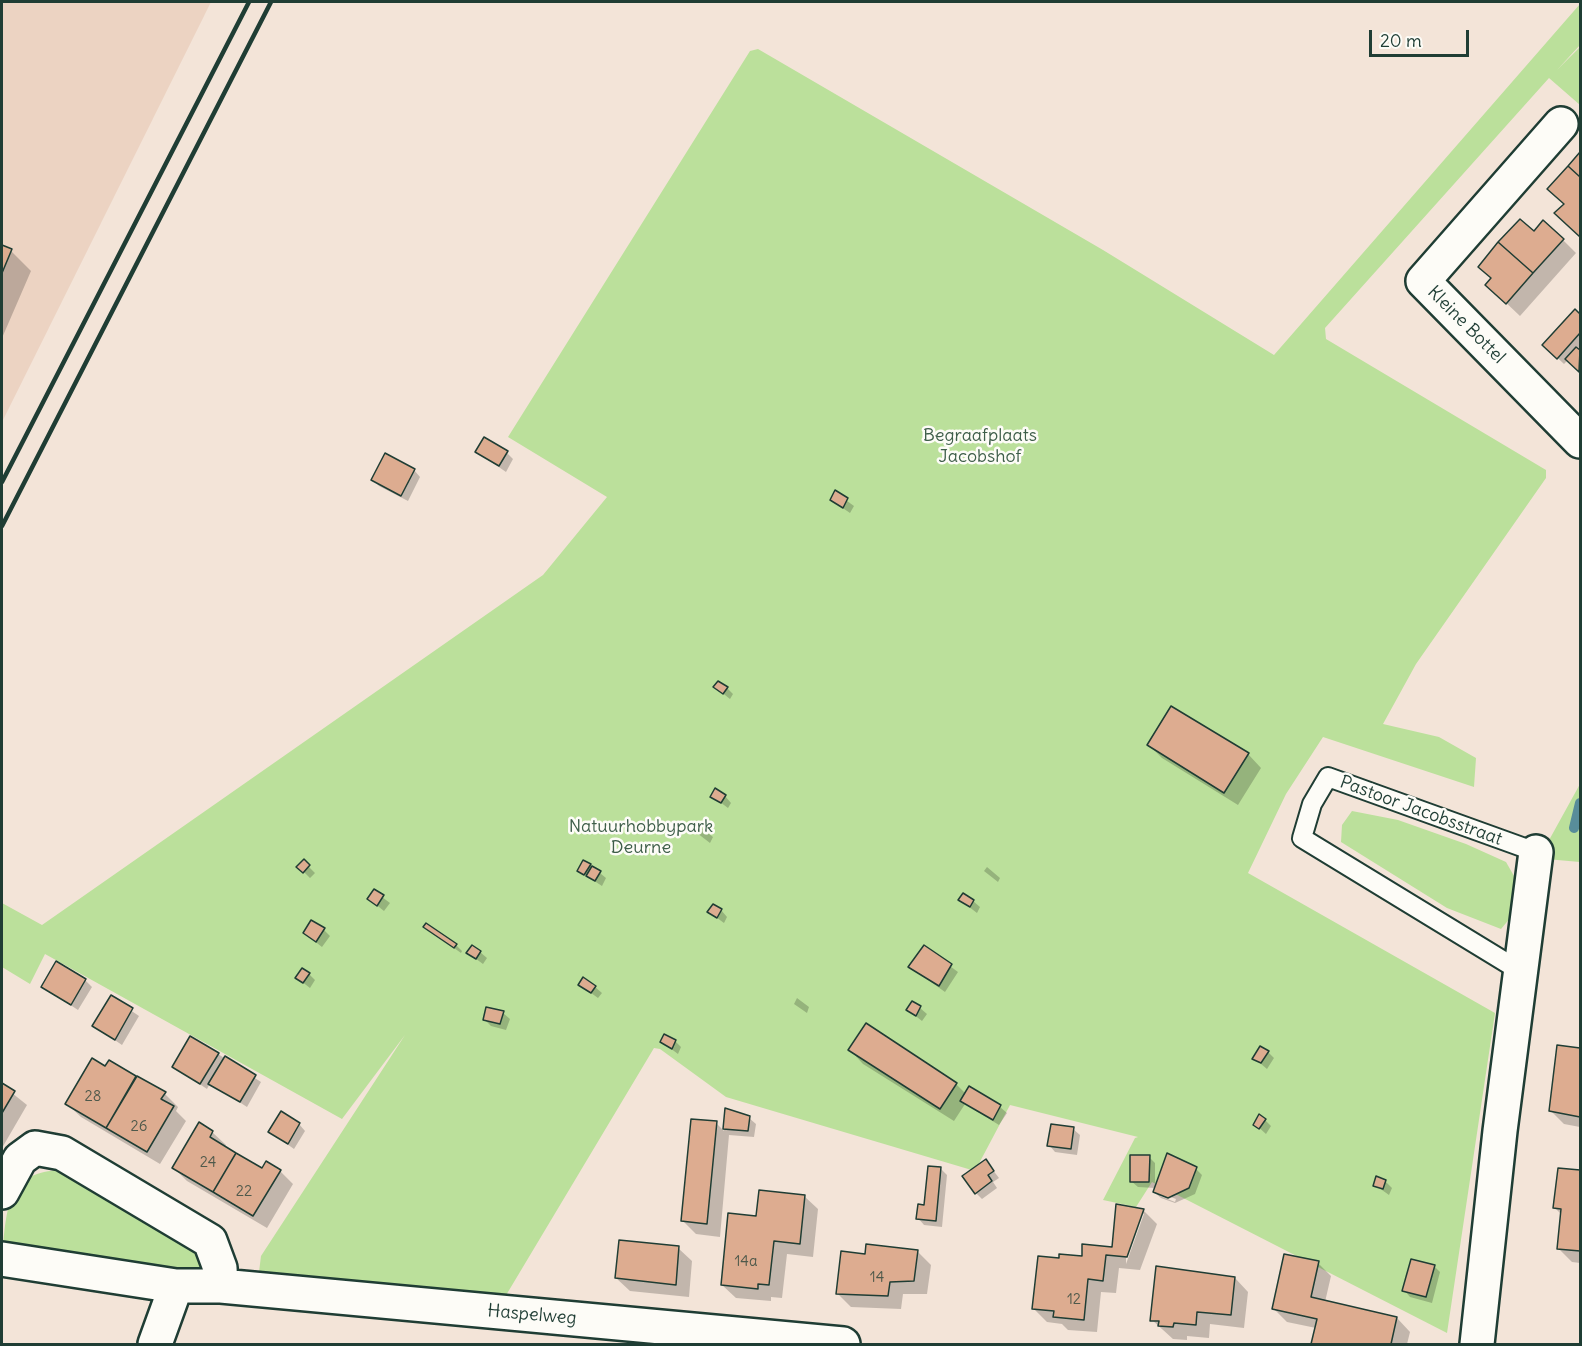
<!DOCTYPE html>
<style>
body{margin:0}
#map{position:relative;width:1582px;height:1346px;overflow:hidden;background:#f3e4d8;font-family:Delius,sans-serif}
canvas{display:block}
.frame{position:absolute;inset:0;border:3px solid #1f3d34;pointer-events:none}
.scale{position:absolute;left:1369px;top:30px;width:100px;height:27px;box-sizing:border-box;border:3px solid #1f3d34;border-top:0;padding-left:8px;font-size:18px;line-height:21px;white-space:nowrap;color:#1f3d34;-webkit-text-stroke:4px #fdfcf7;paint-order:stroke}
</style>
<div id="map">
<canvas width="1582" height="1346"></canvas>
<div class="frame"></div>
<div class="scale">20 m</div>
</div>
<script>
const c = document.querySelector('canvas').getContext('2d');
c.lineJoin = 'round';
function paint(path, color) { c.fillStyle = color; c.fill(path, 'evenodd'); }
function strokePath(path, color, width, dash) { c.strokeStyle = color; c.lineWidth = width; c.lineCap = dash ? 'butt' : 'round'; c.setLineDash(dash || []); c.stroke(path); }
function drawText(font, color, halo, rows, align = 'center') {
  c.font = font + ' Delius,sans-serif'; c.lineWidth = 5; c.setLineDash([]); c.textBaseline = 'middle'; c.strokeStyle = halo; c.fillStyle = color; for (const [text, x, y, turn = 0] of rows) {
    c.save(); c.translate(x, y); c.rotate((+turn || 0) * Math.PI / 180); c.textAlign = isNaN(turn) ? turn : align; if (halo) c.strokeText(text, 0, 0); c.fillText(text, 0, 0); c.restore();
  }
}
paint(new Path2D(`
 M2,2H211L2,422Z`), '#ecd3c2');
paint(new Path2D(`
 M1580,4V45L1557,70L1580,47V105L1549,78L1325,328L1326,339L1546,470V478L1416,664L1383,724L1439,737L1476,758L1474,787L1323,737L1286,794L1248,873L1495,1013L1447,1333L1152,1182L1136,1207L1103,1200L1135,1138L1138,1137L1010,1105L975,1171L726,1097L660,1049L654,1048L502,1302L258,1280L261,1256L405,1035L342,1119L45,954L30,984L2,967V903L42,925L543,575L607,497L508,437L750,51L758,49L1103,250L1274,355Z
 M1580,784V862L1546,859L1548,842Z
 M1352,811L1398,820L1466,844L1506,862L1518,883L1516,911L1501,929L1447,908L1341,842L1342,825Z
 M61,1170L195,1246L206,1261L203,1274L3,1247C7,1203 10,1172 61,1170Z`), '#bbe09b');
paint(new Path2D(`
 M1580,154V237L1570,227L1565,205L1549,189Z
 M1534,233L1563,240L1576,253L1520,316L1501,298Z
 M2,246L11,251L31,271L2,338Z
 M1575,311L1580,316V346L1577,350L1580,352V372L1568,360L1564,364L1544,345Z
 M477,452L507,453L513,459L506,472Z
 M414,470L420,477L408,501L379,486L373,480Z
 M836,493L854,506L850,513L831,500Z
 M715,687L727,688L733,694L730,699Z
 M1149,745L1248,754L1261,768L1238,805L1162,758Z
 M712,796H725L731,803L728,808Z
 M700,827L713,837L710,843L697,833Z
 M304,862L315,873L310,878L299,867Z
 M590,865L606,878L602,886L579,871Z
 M987,867L1000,878L998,882L984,871Z
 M374,891L390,903L384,911L369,899Z
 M960,900L973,901L980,907L977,913Z
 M721,910L727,917L724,923L709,912Z
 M425,927L456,945L462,951L461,953Z
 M324,930L330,936L322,947L304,933Z
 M924,947L958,972L945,992L910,967Z
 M480,952L487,958L483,964L468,953Z
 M309,974L315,980L310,988L297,978Z
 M85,980L92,987L78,1010L43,987Z
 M580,985L595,987L602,993L598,998Z
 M111,997L139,1016L122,1045L94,1026Z
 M797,998L809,1007L807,1013L794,1004Z
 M920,1008L927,1014L922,1021L908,1010Z
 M503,1013L510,1019L506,1030L491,1026L484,1019Z
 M866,1025L956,1084L966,1094L969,1088L1000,1107L1007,1113L999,1125L965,1104L954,1121L863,1064L850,1050Z
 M675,1041L681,1047L678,1054L662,1042Z
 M1558,1047L1580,1049V1127L1564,1124L1550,1110Z
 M1268,1052L1274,1058L1267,1069L1254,1058Z
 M218,1054L261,1082L247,1107L210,1083L207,1089L174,1067Z
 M109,1062L165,1094L178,1107L176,1111L186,1121L160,1164L81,1117L67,1104Z
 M2,1085L27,1105L2,1148Z
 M726,1110L749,1118L756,1124L754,1137L729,1135L720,1237L696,1234L683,1221L716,1123L724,1131Z
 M1265,1120L1271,1126L1266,1134L1255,1124Z
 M299,1124L305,1131L294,1149L270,1132Z
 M1073,1129L1080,1135L1077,1155L1055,1152L1049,1145Z
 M212,1132L226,1145L224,1148L262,1170L280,1171L293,1184L267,1228L187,1181L174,1168Z
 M1149,1157L1155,1163V1188L1138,1187L1131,1181Z
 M986,1161L999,1178L993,1182L997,1188L982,1199L976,1193Z
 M940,1168L947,1175L942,1227L924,1225L918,1218L926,1206Z
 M1196,1169L1202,1175L1195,1194L1175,1203L1161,1198L1154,1192ZM1160,1193L1176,1199L1175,1202L1160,1196Z
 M1559,1170L1580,1172V1263L1572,1262L1558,1248L1562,1215L1555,1208Z
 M1385,1181L1392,1188L1389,1195L1375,1185Z
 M804,1196L818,1209L813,1257L787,1254L782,1298L771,1297V1301L736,1298L722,1285L758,1218Z
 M1118,1206L1144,1211L1157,1224L1140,1270L1119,1268L1116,1293L1101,1292L1097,1332L1068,1330L1062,1324L1047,1322L1034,1309L1060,1259L1083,1258L1114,1249ZM1142,1213L1144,1214L1126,1264V1256Z
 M678,1248L692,1261L689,1297L630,1291L616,1278Z
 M917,1251L931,1265L927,1294H903L901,1309L851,1307L838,1294L866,1256Z
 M1318,1263L1331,1276L1325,1302L1397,1318L1410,1332L1407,1344H1312L1316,1328L1287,1322L1273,1308Z
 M1434,1266L1440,1272L1432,1303L1410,1297L1404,1290Z
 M1235,1278L1248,1292L1244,1328L1210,1324L1209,1338L1187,1336V1340L1173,1339L1152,1320Z`), '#0003');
strokePath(new Path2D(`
 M1574,828L1580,803`), '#588d9a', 10);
const building = new Path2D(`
 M1580,152V177L1568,166Z
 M1568,166L1580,177V237L1554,213L1564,204L1547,189Z
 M1520,219L1534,231L1543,220L1564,239L1533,273L1498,242Z
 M1498,242L1533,273L1506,304L1485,285L1491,278L1478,267Z
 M2,245L12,249L2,273Z
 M1575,309L1580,314V333L1557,359L1542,345Z
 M1576,347L1580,350L1579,372L1565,359Z
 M484,437L508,451L499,466L475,452Z
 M385,453L415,469L401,496L371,480Z
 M835,490L848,498L843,508L830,500Z
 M718,681L728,687L723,694L713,687Z
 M1171,706L1249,753L1224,793L1147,745Z
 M715,788L726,795L721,803L710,797Z
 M304,859L310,865L303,873L296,867Z
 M583,860L591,864L584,875L577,871Z
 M592,866L601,871L595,881L586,876Z
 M374,889L384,895L377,906L367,899Z
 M963,893L974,900L970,907L958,900Z
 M713,904L722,909L717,918L707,912Z
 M311,920L325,928L316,942L303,933Z
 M426,923L457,944L454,948L423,927Z
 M472,945L481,951L476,959L466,953Z
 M924,945L952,964L939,986L908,967Z
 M56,961L86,979L71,1005L41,987Z
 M302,968L310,973L303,983L295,978Z
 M583,977L596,986L591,993L578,985Z
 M111,995L133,1008L115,1040L92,1026Z
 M912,1001L921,1006L916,1016L906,1010Z
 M486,1007L504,1011L500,1024L483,1020Z
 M866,1023L957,1083L940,1109L848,1050Z
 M664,1034L676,1040L672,1049L660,1042Z
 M190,1036L219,1053L200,1084L172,1067Z
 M1557,1045L1580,1048V1117L1549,1111Z
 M1260,1046L1269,1051L1261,1063L1252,1059Z
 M225,1056L256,1075L240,1102L208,1084Z
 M92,1058L105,1066L109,1060L136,1076L106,1128L65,1104Z
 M137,1076L166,1092L161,1099L174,1106L147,1152L106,1128Z
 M2,1083L15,1091L2,1113Z
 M969,1086L1001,1105L993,1120L960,1101Z
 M725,1108L750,1116L748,1131L723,1129Z
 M281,1111L300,1123L288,1144L268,1132Z
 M1259,1114L1266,1119L1259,1129L1253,1125Z
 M691,1119L717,1121L707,1224L681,1221Z
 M199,1122L213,1131L210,1137L236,1153L213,1192L172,1168Z
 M1051,1124L1074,1127L1071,1149L1047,1146Z
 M236,1153L262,1168L266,1161L281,1170L253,1216L213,1192Z
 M1167,1153L1197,1167L1189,1188L1168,1198L1153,1192Z
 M1130,1155H1150L1149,1182H1130Z
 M986,1159L994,1171L988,1175L992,1181L975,1194L962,1176Z
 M928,1166L941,1167L936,1221L916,1219L918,1204L924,1205Z
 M1558,1168L1580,1170V1251L1557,1249L1561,1209L1553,1208Z
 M1376,1176L1386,1180L1383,1189L1373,1186Z
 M759,1190L805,1195L800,1244L774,1241L769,1285L758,1284V1289L721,1285L728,1213L756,1216Z
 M1116,1204L1144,1209L1127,1257L1106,1255L1103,1281L1088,1279L1084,1320L1053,1317L1054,1311L1032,1309L1038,1256L1059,1258V1254L1082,1256V1244L1112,1247Z
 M619,1240L679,1246L676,1285L615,1278Z
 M866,1244L918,1250L914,1281L890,1282L888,1296L836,1294L841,1251L865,1254Z
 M1284,1254L1319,1261L1311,1297L1397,1317L1391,1344H1311L1317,1319L1272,1309Z
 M1411,1259L1435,1265L1426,1297L1402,1291Z
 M1156,1266L1235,1277L1231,1315L1197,1312L1196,1325L1174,1323L1173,1327L1158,1326L1159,1321H1150Z`);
paint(building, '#ddac90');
strokePath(building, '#1f3d34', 1.5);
const service = new Path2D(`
 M1520,971L1302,838L1312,804L1328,777L1536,852`);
const minor = new Path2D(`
 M1561,124L1423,281L1580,441
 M2,1192L20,1159L35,1148L62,1153L210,1241L220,1268L221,1286
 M2,1259L176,1286H221L843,1344
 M155,1344L176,1286
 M1477,1344L1500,1131L1536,852`);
strokePath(service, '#1f3d34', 22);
strokePath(minor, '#1f3d34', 38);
strokePath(service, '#fdfcf7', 18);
strokePath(minor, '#fdfcf7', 33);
strokePath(new Path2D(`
 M2,482L249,2
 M2,526L271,2`), '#1f3d34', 4.5);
drawText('15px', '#4e594b', null, [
 ["28",93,1097],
 ["26",139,1127],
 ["24",208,1163],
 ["22",244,1192],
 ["14a",746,1262],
 ["14",877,1278],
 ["12",1074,1300]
]);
drawText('18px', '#1f3d34', '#fdfcf7', [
 ["Kleine Bottel",1466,325,45],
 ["Pastoor Jacobsstraat",1421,811,20],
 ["Haspelweg",532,1315,5]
]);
drawText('18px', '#3e5e49', '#fdfcf7', [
 ["Begraafplaats",980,436],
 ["Jacobshof",980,457],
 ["Natuurhobbypark",641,827],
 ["Deurne",641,848]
]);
</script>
